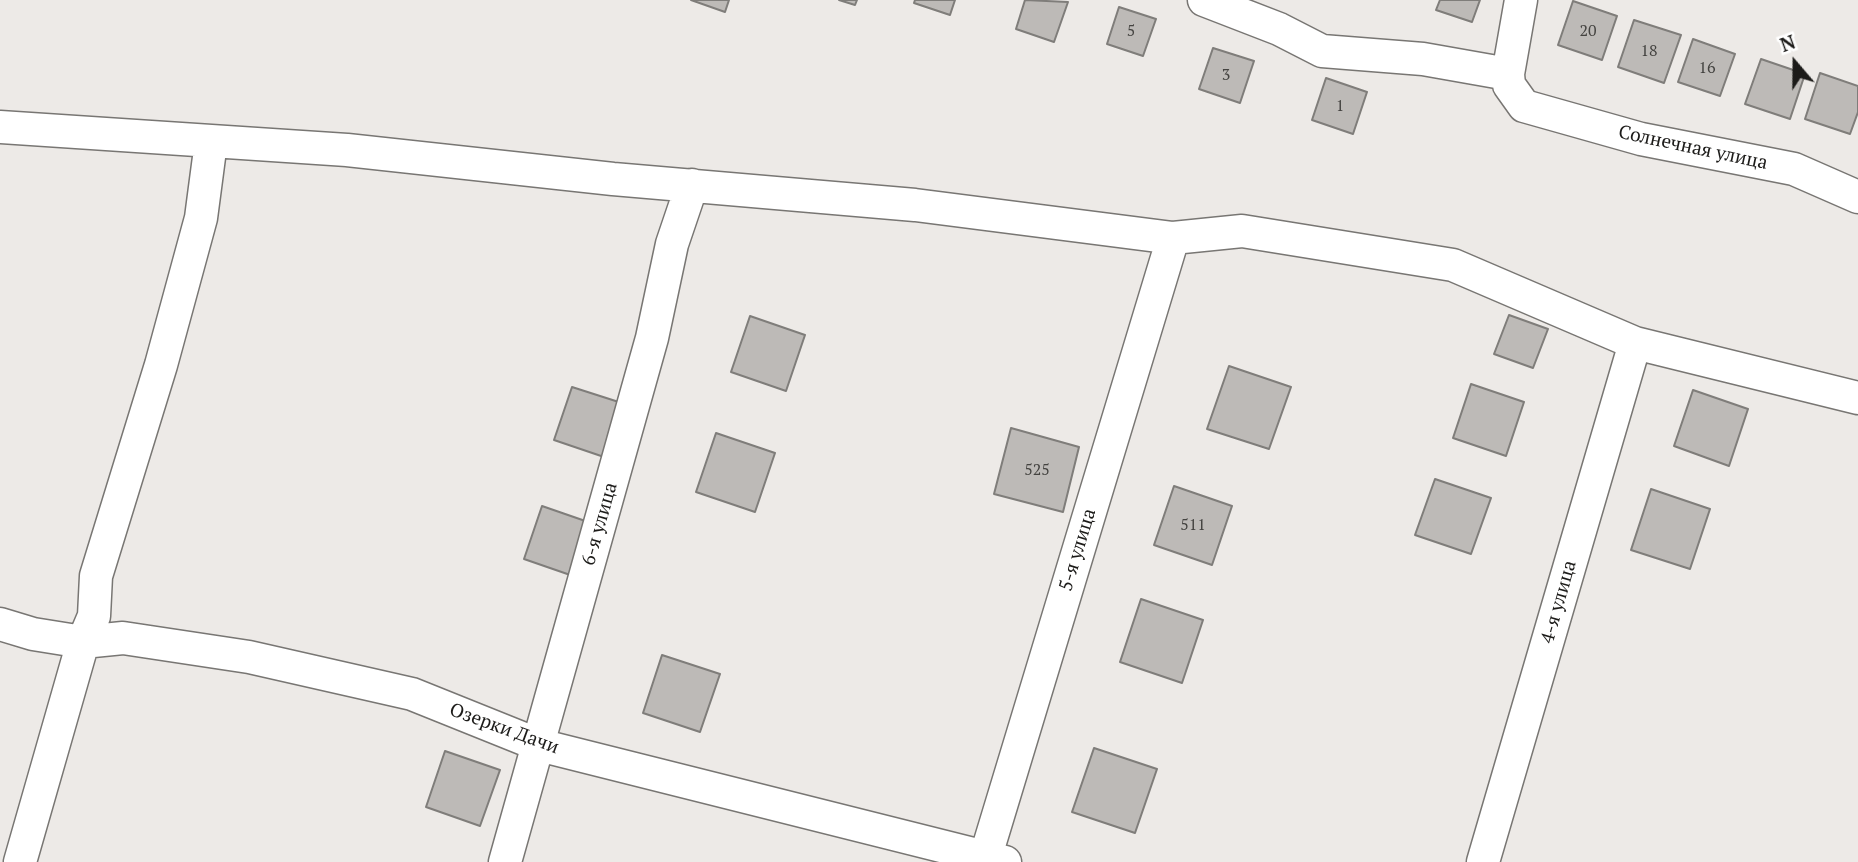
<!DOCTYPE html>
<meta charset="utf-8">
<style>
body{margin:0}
#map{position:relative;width:1858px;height:862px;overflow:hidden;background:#edeae7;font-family:"PT Serif",serif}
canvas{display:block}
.north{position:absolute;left:1760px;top:28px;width:70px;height:70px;-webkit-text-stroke:5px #fff;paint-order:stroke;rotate:340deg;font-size:19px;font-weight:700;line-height:28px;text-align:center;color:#1c1b19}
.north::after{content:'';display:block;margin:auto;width:24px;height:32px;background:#1c1b19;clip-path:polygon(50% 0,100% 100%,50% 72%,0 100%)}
</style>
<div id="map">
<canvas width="1858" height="862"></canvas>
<div class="north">N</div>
</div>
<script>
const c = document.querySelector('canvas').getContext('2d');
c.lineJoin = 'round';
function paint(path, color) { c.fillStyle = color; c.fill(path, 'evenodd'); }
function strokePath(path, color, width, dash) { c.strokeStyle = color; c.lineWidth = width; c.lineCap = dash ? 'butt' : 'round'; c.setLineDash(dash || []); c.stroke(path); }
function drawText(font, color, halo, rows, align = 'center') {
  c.font = font + ' "PT Serif",serif'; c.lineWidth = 7; c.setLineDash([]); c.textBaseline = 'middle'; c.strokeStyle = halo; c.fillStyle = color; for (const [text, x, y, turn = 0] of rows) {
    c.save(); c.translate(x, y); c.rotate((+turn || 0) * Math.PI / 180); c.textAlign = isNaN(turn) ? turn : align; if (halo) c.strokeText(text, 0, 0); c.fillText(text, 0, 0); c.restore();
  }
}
const building = new Path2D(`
 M691,0H729L725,12Z
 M839,0H857L855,5Z
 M915,0H955L950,15L914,3Z
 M1025,0L1068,2L1054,42L1016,29Z
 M1440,0H1480L1472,22L1436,10Z
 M1573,1L1617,16L1602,60L1558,45Z
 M1119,7L1156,19L1143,56L1107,44Z
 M1634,20L1681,35L1664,83L1618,67Z
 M1693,39L1735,54L1720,96L1678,82Z
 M1213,48L1254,61L1240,103L1199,89Z
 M1761,59L1805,74L1790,119L1745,104Z
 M1820,73L1858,86V112L1850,134L1805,119Z
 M1326,78L1367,92L1353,134L1312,120Z
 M1509,315L1548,329L1533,368L1494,354Z
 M750,316L805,335L786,391L731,372Z
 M1229,366L1291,387L1269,449L1207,429Z
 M1471,384L1524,402L1506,456L1453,438Z
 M572,387L625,404L607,458L554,440Z
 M1693,390L1748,409L1729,466L1674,446Z
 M1011,428L1079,447L1063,512L994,494Z
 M716,433L775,453L755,512L696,492Z
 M1435,479L1491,498L1471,554L1415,535Z
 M1174,486L1232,506L1212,565L1154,545Z
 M1651,489L1710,509L1690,569L1631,550Z
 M542,506L594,524L576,577L524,559Z
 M1141,599L1203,620L1182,683L1120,662Z
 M662,655L720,674L700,732L643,713Z
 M1094,748L1157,769L1135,833L1072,812Z
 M445,751L500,770L480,826L426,807Z`);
paint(building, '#bdbab7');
strokePath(building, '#7f7d7a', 2);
const street = new Path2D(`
 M1204,0L1279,29L1322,51L1423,59L1508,74
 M1521,0L1508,74L1509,85L1524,106L1641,139L1794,169L1858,197
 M0,127L347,150L613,179L915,205L1173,238L1242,231L1453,265L1635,343L1858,398
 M0,624L33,634L83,642L123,638L249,657L412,694L539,745L1005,862
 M20,862L83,642L94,616L96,576L161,365L201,218L211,142
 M505,862L652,338L672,244L692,185
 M984,862L1173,238
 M1483,862L1635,343`);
strokePath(street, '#787673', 35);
strokePath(street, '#fff', 32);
drawText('16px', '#444340', null, [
 ["5",1131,31],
 ["20",1588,31],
 ["18",1649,51],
 ["16",1707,68],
 ["3",1226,75],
 ["1",1340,106],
 ["525",1037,470],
 ["511",1193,525]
]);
drawText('19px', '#1c1b19', '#fff', [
 ["Солнечная улица",1693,148,12],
 ["6-я улица",600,524,-74],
 ["5-я улица",1078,550,-73],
 ["4-я улица",1559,602,-74],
 ["Озерки Дачи",504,729,20]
]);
</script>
